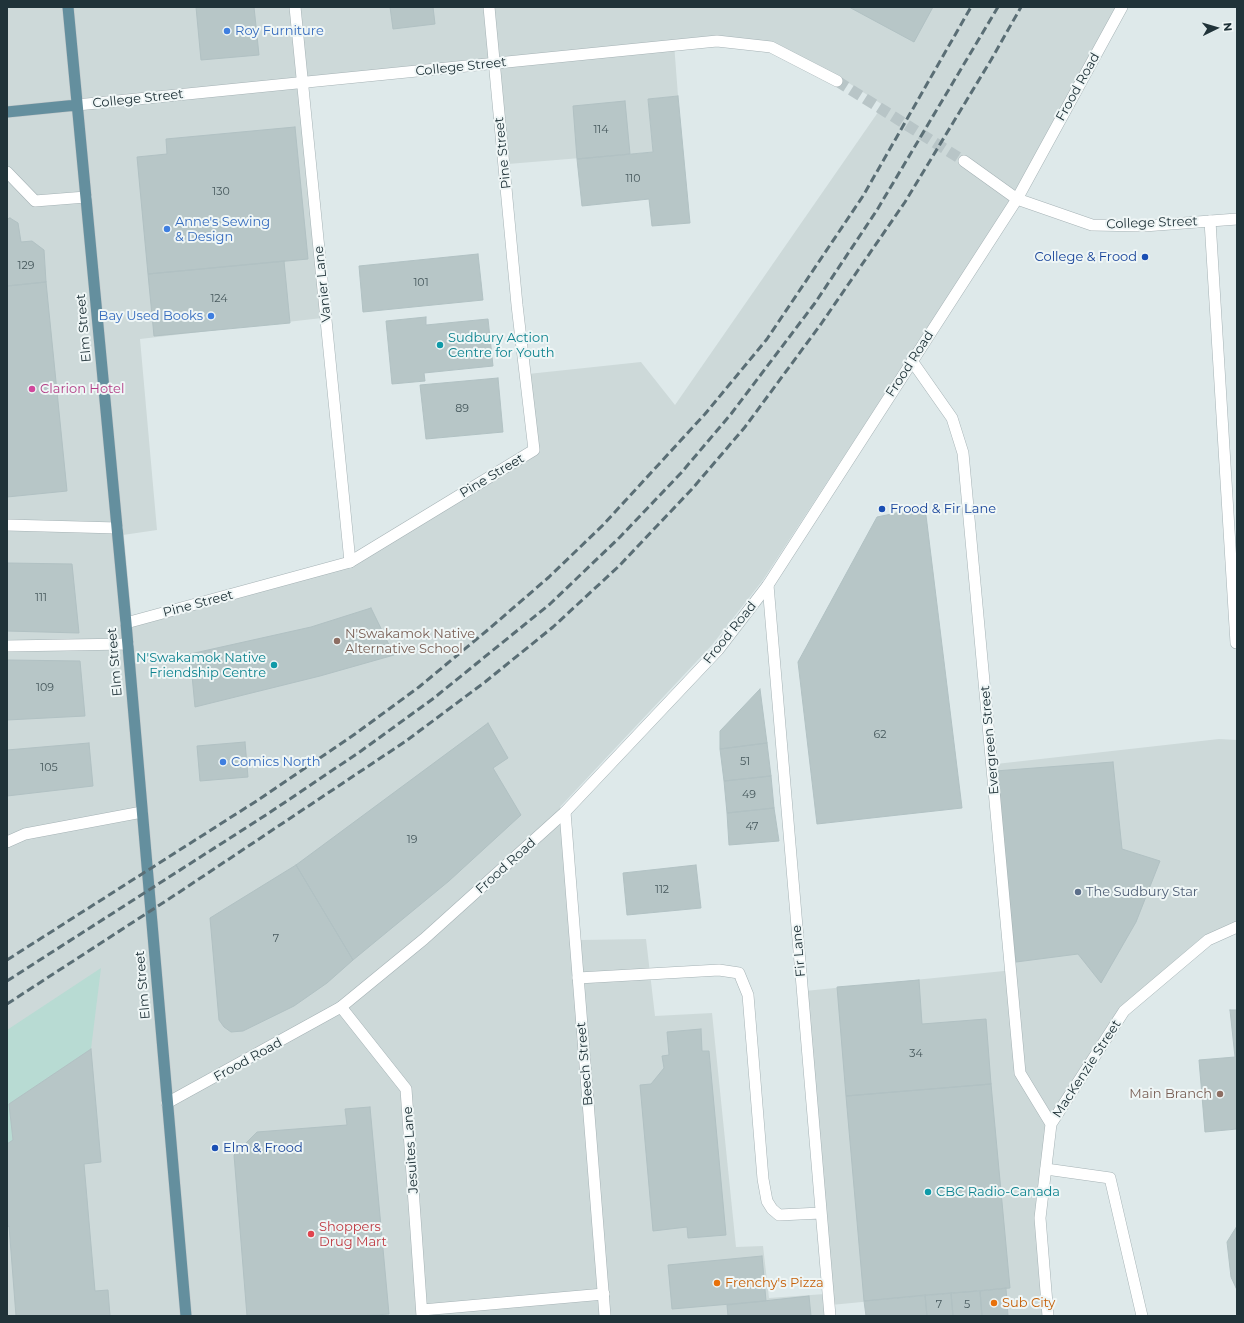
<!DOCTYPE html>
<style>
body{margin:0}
#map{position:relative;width:1244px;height:1323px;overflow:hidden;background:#dee9ea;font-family:Montserrat,sans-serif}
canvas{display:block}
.frame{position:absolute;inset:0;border:8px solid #203339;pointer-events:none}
.north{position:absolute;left:1196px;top:8px;width:40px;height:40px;-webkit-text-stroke:3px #eff6f6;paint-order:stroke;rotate:85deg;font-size:11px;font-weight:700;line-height:16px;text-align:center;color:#203339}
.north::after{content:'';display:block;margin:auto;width:14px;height:18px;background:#203339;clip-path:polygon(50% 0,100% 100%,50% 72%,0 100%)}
</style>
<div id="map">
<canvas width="1244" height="1323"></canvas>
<div class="frame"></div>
<div class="north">N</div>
</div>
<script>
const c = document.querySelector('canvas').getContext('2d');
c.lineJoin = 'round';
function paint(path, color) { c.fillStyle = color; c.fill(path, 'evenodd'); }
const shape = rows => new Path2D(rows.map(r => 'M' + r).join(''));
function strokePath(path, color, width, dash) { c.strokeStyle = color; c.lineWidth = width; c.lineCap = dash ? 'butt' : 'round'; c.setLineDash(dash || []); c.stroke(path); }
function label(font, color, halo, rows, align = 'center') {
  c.font = font + ' Montserrat,sans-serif'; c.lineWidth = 4; c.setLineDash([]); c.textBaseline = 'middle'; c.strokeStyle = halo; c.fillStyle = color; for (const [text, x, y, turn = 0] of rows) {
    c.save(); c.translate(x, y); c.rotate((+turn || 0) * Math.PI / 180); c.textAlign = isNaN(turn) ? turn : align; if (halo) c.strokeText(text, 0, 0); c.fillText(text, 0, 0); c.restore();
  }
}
paint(shape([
 [7,7,64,7,73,100,7,108],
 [71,7,1117,7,1016,193,763,580,712,645,560,807,582,1051,603,1316,7,1316,7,116,81,108],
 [674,43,773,44,841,78,883,105,675,405,641,362,528,374,537,451,355,564,130,627,116,536,157,530,140,339,322,318,300,79,497,58,508,164,653,152,648,99,678,96],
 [1219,739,1237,740,1237,923,1200,939,1122,1007,1052,1116,1036,1217,1047,1316,1008,1316,1006,1288,831,1305,805,991,1014,970,996,764],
 [646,939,655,1016,712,1013,736,1247,763,1246,769,1298,825,1294,827,1316,608,1316,580,940]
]), '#cdd9d9');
paint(shape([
 [101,968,91,1049,9,1104,13,1140,7,1144,7,1030]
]), '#b8dbd3');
const building = shape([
 [196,7,254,7,259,55,201,60,196,7],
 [390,7,433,7,435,24,393,29,390,7],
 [849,7,933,7,914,42,849,7],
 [678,96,690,223,652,226,649,199,582,206,577,159,653,152,648,99,678,96],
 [625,101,630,154,577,159,573,106,625,101],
 [295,127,308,259,148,274,137,157,167,154,166,139,295,127],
 [10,218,18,223,21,242,32,241,44,250,46,282,7,286,7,219,10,218],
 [478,254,483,300,363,312,359,266,478,254],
 [284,261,290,323,154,336,148,274,284,261],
 [46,282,67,491,7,497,7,286,46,282],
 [426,317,426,325,488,319,493,366,424,373,425,381,392,384,386,321,426,317],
 [498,378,503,432,426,439,420,385,498,378],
 [925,507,962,808,817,824,798,662,877,517,925,507],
 [7,563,72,564,79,633,7,631,7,563],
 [371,608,394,655,320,676,195,707,190,654,311,627,371,608],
 [7,660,80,661,85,716,7,720,7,660],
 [760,689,767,743,720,749,720,731,760,689],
 [488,723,508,758,493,768,521,815,449,881,353,960,296,865,488,723],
 [245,742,248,777,200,781,197,746,245,742],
 [89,743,93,786,7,796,7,750,89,743],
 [767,743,771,776,724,781,720,749,767,743],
 [1113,762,1122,849,1160,861,1136,922,1101,983,1078,954,1016,962,995,771,1113,762],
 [771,776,774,808,727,813,724,781,771,776],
 [774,808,779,841,729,845,727,813,774,808],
 [296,865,353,960,327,983,294,1006,243,1031,231,1032,224,1027,219,1020,210,918,296,865],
 [696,865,701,908,627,915,623,873,696,865],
 [919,980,922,1024,986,1019,991,1084,846,1096,837,987,919,980],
 [1230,1010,1237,1010,1237,1129,1205,1132,1199,1060,1235,1057,1230,1010],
 [701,1029,702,1051,709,1051,726,1235,688,1238,687,1227,653,1231,640,1085,651,1084,664,1068,662,1056,669,1055,667,1032,701,1029],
 [91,1049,101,1162,84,1164,95,1291,108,1290,110,1316,16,1316,9,1226,7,1227,7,1144,13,1140,9,1104,91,1049],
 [991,1084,1010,1288,864,1301,846,1096,991,1084],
 [370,1107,389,1314,360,1316,247,1316,234,1155,257,1132,347,1125,345,1109,370,1107],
 [1237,1226,1237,1290,1231,1277,1227,1242,1237,1226],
 [762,1256,766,1301,672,1309,668,1265,762,1256],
 [1006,1288,1008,1316,982,1316,980,1291,1006,1288],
 [980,1291,982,1316,953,1316,951,1293,980,1291],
 [951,1293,953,1316,927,1316,925,1295,951,1293],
 [925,1295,927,1316,866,1316,864,1301,925,1295],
 [809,1296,811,1316,728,1316,727,1305,809,1296]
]);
paint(building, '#b7c6c7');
strokePath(building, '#b1c1c3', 1);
strokePath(shape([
 [837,81,964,161]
]), '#b8c5c7', 11, [11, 5.5]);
const service = shape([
 [295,7,350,562],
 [7,172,35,201,86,197],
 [1210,221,1236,643],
 [7,525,117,528],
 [768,585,830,1316],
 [7,646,128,644],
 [7,842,25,834,142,812],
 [578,978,719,970,739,973,748,995,763,1179,767,1201,772,1209,779,1215,821,1213],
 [341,1007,406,1089,422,1316],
 [1046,1169,1110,1178,1142,1316],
 [422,1310,604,1294]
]);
const minor = shape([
 [126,623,350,562,534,450,517,305,489,7],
 [565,812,605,1316]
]);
const tertiary = shape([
 [77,105,717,41,771,47,837,81],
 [964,161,1017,199,1092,225,1144,226,1237,219],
 [912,361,952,418,963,453,1020,1073,1051,1124],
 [167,1103,341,1007,424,939,565,812,718,650,768,585,1017,199,1122,7],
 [1048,1316,1040,1218,1051,1124,1124,1011,1208,940,1237,927]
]);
const primary = shape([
 [68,7,126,623,186,1316],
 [7,112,77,105]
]);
strokePath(service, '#a5b2b5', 12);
strokePath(minor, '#a5b2b5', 12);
strokePath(tertiary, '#a5b2b5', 12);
strokePath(primary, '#c1c6c8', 12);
strokePath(service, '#fff', 11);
strokePath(minor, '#fff', 11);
strokePath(tertiary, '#fff', 11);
strokePath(primary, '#648f9e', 11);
strokePath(shape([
 [7,960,258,800,355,734,419,687,490,628,549,577,603,525,705,414,767,339,863,196,971,7],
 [7,981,269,813,361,751,434,698,550,604,620,537,681,473,731,414,815,303,877,210,998,7],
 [7,1004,178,893,406,741,485,682,553,627,619,566,692,489,745,427,821,324,905,202,991,60,1021,7]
]), '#5a6e75', 3, [8, 4]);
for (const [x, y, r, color] of [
 [227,31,4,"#3f7fe0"],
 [167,229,4,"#3f7fe0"],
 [1145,257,4,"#1a4fb4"],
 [211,316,4,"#3f7fe0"],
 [440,345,4,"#0f9aa8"],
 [32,389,4,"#d1479c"],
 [882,509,4,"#1a4fb4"],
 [337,641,4,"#8d6e63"],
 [274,665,4,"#0f9aa8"],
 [223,762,4,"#3f7fe0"],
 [1078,892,4,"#5c6f8a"],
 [1220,1094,4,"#8d6e63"],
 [215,1148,4,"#1a4fb4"],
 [928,1192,4,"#0f9aa8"],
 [311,1234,4,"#e0444e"],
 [717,1283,4,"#e8710a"],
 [994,1303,4,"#e8710a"]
]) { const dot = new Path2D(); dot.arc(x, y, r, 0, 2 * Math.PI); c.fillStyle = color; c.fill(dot); strokePath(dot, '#eff6f6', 1.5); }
label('11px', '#46585c', null, [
 ["114",601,130],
 ["110",633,179],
 ["130",221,192],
 ["129",26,266],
 ["101",421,283],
 ["124",219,299],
 ["89",462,409],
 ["111",41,598],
 ["109",45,688],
 ["62",880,735],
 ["51",745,762],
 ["105",49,768],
 ["49",749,795],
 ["47",752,827],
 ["19",412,840],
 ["112",662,890],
 ["7",276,939],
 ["34",916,1054],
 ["7",939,1305],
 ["5",967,1305]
]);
label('13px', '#366cbe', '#eff6f6', [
 ["Roy Furniture",235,31],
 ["Anne's Sewing",175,222],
 ["& Design",175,237],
 ["Bay Used Books",203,316,"right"],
 ["Comics North",231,762]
], 'left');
label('13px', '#203339', '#eff6f6', [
 ["College Street",461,67,-6],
 ["Frood Road",1078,87,-61],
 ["College Street",138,99,-6],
 ["Pine Street",503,153,-96],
 ["College Street",1152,223,-2],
 ["Vanier Lane",323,284,-96],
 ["Elm Street",84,328,-95],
 ["Frood Road",910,364,-57],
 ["Pine Street",492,476,-31],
 ["Pine Street",198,604,-15],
 ["Frood Road",730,633,-51],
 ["Elm Street",115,662,-95],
 ["Evergreen Street",990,740,-95],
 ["Frood Road",506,866,-42],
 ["Fir Lane",799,951,-95],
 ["Elm Street",143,985,-95],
 ["Frood Road",248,1060,-29],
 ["Beech Street",585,1064,-95],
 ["MacKenzie Street",1087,1069,-57],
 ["Jesuites Lane",411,1150,-94]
]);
label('13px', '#164399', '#eff6f6', [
 ["College & Frood",1137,257,"right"],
 ["Frood & Fir Lane",890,509],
 ["Elm & Frood",223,1148]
], 'left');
label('13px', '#0d838f', '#eff6f6', [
 ["Sudbury Action",448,338],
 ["Centre for Youth",448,353],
 ["N'Swakamok Native",266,658,"right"],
 ["Friendship Centre",266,673,"right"],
 ["CBC Radio-Canada",936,1192]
], 'left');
label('13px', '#b23c85', '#eff6f6', [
 ["Clarion Hotel",40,389]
], 'left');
label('13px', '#785e54', '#eff6f6', [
 ["N'Swakamok Native",345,634],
 ["Alternative School",345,649],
 ["Main Branch",1212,1094,"right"]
], 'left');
label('13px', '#4e5e75', '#eff6f6', [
 ["The Sudbury Star",1086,892]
], 'left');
label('13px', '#be3a42', '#eff6f6', [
 ["Shoppers",319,1227],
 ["Drug Mart",319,1242]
], 'left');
label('13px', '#c56008', '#eff6f6', [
 ["Frenchy's Pizza",725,1283],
 ["Sub City",1002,1303]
], 'left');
</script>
